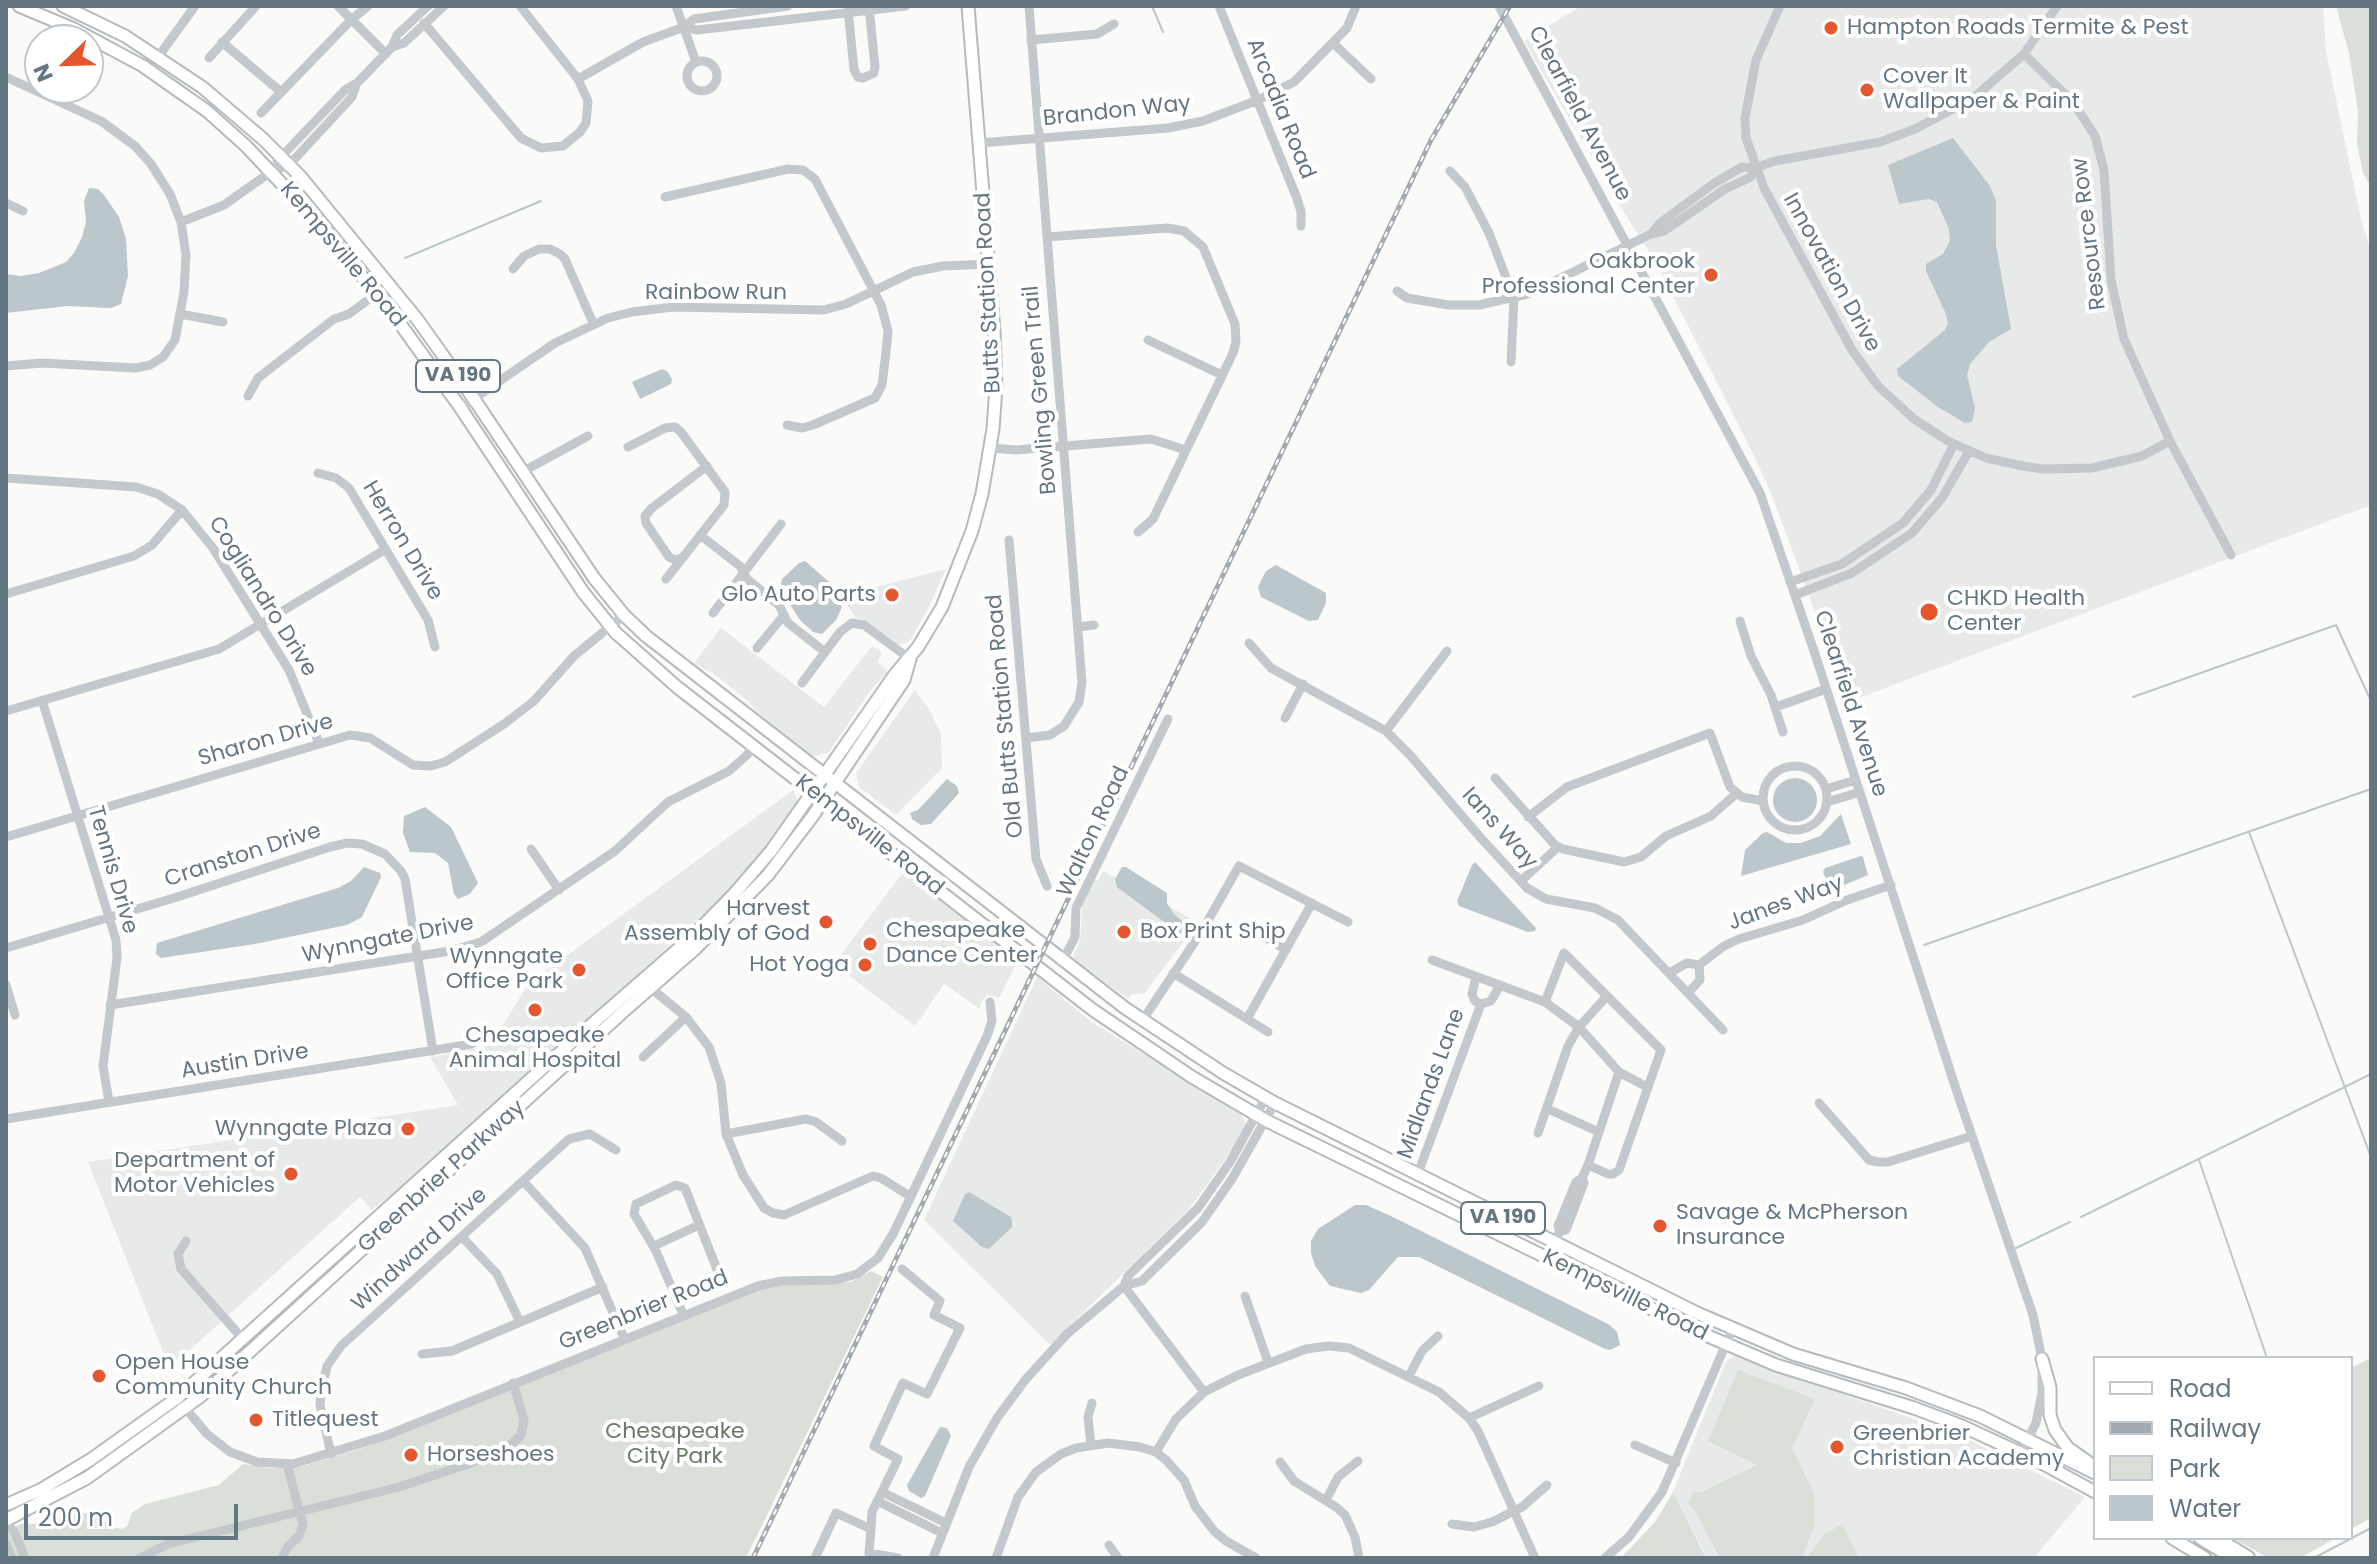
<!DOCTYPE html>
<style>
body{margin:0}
#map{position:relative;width:2377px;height:1564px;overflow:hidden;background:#fafaf8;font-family:Poppins,sans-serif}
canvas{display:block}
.frame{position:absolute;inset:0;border:8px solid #657683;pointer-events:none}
.legend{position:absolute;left:2093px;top:1356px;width:260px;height:184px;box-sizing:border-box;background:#fff;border:2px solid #c1c8cd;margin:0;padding:10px 14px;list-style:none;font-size:24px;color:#657683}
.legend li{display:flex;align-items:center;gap:16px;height:40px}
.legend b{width:40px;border:2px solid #c1c8cd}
.north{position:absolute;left:24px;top:24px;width:80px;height:80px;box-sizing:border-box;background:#fff;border:2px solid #c1c8cd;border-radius:50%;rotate:247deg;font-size:22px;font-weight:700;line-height:32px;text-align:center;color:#657683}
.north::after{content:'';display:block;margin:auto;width:28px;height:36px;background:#e4572e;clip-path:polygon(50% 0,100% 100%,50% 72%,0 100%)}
.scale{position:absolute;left:24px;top:1504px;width:214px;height:36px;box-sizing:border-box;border:4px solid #657683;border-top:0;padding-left:10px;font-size:24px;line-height:28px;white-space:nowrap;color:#657683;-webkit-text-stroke:6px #fff;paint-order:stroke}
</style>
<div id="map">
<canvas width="2377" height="1564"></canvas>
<div class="frame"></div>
<ul class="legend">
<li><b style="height:10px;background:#fff"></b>Road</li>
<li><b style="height:10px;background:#a2aab0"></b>Railway</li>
<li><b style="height:22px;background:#dadfd7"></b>Park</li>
<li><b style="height:22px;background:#bbc7cb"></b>Water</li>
</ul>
<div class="north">N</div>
<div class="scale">200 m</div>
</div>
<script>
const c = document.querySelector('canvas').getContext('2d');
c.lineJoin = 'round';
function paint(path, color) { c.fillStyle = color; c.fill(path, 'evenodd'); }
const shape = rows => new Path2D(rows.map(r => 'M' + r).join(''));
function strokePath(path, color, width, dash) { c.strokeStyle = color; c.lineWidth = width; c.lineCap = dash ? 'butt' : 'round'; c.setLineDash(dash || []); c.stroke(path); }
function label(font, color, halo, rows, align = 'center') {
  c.font = font + ' Poppins,sans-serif'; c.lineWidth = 8; c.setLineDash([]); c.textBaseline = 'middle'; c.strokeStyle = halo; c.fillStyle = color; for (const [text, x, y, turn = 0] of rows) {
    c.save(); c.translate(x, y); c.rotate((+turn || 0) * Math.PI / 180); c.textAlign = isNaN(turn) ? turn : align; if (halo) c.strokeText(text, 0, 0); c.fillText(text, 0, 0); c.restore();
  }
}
paint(shape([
 [1581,6,2323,6,2326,51,2362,224,2371,251,2371,505,1848,702,1771,493,1756,460,1656,262,1625,214,1524,41],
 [946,569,930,605,910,641,899,645,862,619,856,618,841,596],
 [721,628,824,707,872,646,882,652,878,662,888,672,870,691,829,752,816,756,811,755,760,715,749,702,717,676,694,663],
 [915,690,929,709,941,734,942,768,896,815,860,788,856,773],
 [793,790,798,801,795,807,745,874,727,893,430,1164,372,1210,360,1197,173,1365,167,1362,88,1162,458,1105,430,1057,485,1047,493,1042,528,984],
 [904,871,1018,960,999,998,987,995,981,1002,980,1009,944,984,915,1026,834,964],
 [1103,871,1198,922,1145,993,1131,995,1128,999,1076,961,1073,956,1080,941,1083,896,1092,878,1098,881],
 [1037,977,1093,1023,1241,1113,1246,1124,1236,1144,1190,1208,1050,1345,924,1220],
 [1734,1356,1957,1434,2085,1497,2034,1558,1707,1558,1673,1492,1726,1361]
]), '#e8e9e9');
paint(shape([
 [2336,6,2371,6,2371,187,2363,173,2357,144,2358,112,2349,53],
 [871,1271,883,1277,746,1558,6,1558,6,1531,21,1524,35,1524,104,1509,104,1519,108,1526,122,1529,127,1526,132,1513,145,1504,219,1485,243,1464,270,1468,300,1467,363,1448,761,1289,791,1284,851,1282],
 [2371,1358,2371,1518,2351,1529,2351,1368],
 [1738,1370,1815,1399,1792,1448,1813,1492,1815,1506,1814,1526,1802,1558,1720,1558,1694,1509,1688,1504,1693,1492,1702,1492,1757,1465,1708,1441],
 [1673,1492,1706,1558,1621,1558,1655,1522],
 [1842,1524,1859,1558,1807,1558,1824,1535],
 [2232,1538,2336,1538,2300,1558,2269,1558]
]), '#dadfd7');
paint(shape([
 [1953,138,1990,186,1996,201,1996,245,2011,329,1989,342,1970,364,1967,375,1975,408,1972,422,1965,423,1938,407,1898,376,1897,369,1945,330,1948,323,1945,312,1926,271,1926,264,1943,254,1950,241,1949,229,1937,202,1929,199,1899,204,1888,165],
 [89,188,98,189,104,195,119,217,126,239,128,276,121,304,111,308,68,306,6,313,6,274,21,276,39,273,66,262,74,253,82,237,86,222,84,201],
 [662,369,667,371,672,379,671,384,640,399,632,382],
 [805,561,828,581,842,607,836,620,822,634,813,632,800,620,780,589,782,579,799,563],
 [1276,565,1326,593,1326,603,1318,620,1309,621,1261,597,1258,587,1266,571],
 '1773 800a22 22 0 1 1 44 0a22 22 0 1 1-44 0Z',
 [947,779,957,786,959,793,931,824,921,825,912,819,910,813,918,810],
 [425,807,451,827,478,883,470,894,458,899,454,894,448,863,435,853,410,852,403,833,404,816],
 [1841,814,1851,844,1741,876,1745,850,1763,833,1767,832,1786,843,1801,843,1820,836],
 [1861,856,1863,857,1868,875,1837,888,1828,884,1823,872,1825,868],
 [1475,862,1536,928,1535,931,1528,932,1459,906,1457,901,1472,865],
 [364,867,380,873,381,877,362,917,347,925,255,944,161,958,156,954,157,943,338,888,351,881],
 [1122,867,1126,867,1167,893,1167,903,1174,914,1186,924,1186,932,1179,933,1117,887,1115,879],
 [969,1192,1011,1217,1012,1221,1012,1227,989,1249,982,1247,953,1221,965,1194],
 [1355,1205,1366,1205,1393,1217,1610,1325,1617,1332,1620,1345,1610,1350,1605,1349,1419,1257,1398,1257,1369,1290,1361,1293,1330,1286,1315,1266,1311,1253,1311,1241,1318,1229],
 [940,1427,947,1428,951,1436,925,1496,921,1498,909,1491,907,1485]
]), '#bbc7cb');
strokePath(shape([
 [1152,6,1163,32],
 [405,258,541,201],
 [2133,697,2336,625,2371,701],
 [2249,832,2371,1157],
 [1924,945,2371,789],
 [2199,1160,2267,1358],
 [2081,1217,2371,1074],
 [2016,1248,2070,1222],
 [2314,1558,2371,1528]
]), '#bbc7cb', 2);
const major = shape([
 [19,6,74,29,143,66,207,111,246,146,318,222,401,325,460,407,583,592,616,633,677,687,1093,1010,1192,1077,1267,1121,1703,1334,1776,1365,1914,1408,1962,1426,2040,1462,2095,1492],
 [63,6,125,36,202,87,263,139,300,176,417,319,474,399,594,578,624,615,646,636,1125,1008,1223,1073,1275,1103,1697,1313,1793,1354,1906,1388,1980,1416,2095,1473],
 [2042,1359,2050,1387,2050,1415,2055,1430,2068,1448,2088,1462],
 [6,1505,42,1489,90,1460,177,1398,584,1031,691,938,734,894,771,851,896,673,918,647,942,607,972,531,982,494,993,429,996,387,994,331,968,6],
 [6,1520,87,1478,201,1396,624,1011,696,948,768,875,812,817,904,680,910,659],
 [2172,1538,2205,1558],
 [2200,1538,2233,1558]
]);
const highway = shape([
 [2214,1538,2247,1558]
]);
strokePath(major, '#b5babe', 15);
strokePath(highway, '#b4b9bd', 18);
strokePath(shape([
 [338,6,386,54],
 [676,6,696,62],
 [1219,6,1296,196,1301,211,1301,226],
 [1499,6,1760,493,1816,657,1957,1092,2033,1315,2042,1359,2042,1393,2036,1423,2021,1453],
 [1780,6,1756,60,1745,118,1746,138,1764,188,1852,350,1878,386,1914,419,1948,441,1986,458,2023,466,2043,469,2092,468,2142,456,2170,441],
 [848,9,854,70,858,77,863,78,874,73,875,67,869,7],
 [424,23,521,138,541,148,563,146,580,132,586,123,588,101,578,79,520,6],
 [684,27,697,30,906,6],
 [1031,40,1097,34,1114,24],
 [222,42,281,92],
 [1333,43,1371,79],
 [392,47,404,43,444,6],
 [2024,54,2073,102,2095,136,2104,170,2111,280,2124,339,2170,441,2231,555],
 [158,57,195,6],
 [209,58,256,6],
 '687 76a15 15 0 1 1 30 0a15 15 0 1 1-30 0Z',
 [6,77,101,121,135,146,151,164,170,194,181,222,186,255,184,292,175,340,163,357,150,365,135,368,42,363,6,366],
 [578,79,643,42,684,27,694,19,788,6],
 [261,113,351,20,368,6],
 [979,143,1168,128,1203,121,1258,100,1294,82,1347,28,1356,6],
 [277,161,345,90,357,83,392,47,397,35,428,6],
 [1755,168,1775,161,1880,142,1915,129,1955,108,1978,94,2024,54,2057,6],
 [1450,171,1465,187,1489,233,1514,298,1511,362],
 [665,197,788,169,803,170,815,179,881,305,888,331,886,352,882,385,875,398,813,425,802,428,787,425],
 [6,203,23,211],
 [181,222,224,205,272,171,289,165,352,97,357,83],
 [1047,237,1167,228,1184,231,1203,247,1235,324,1236,342,1233,353,1153,519,1138,532],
 [513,269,524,256,539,249,550,249,560,254,565,259,593,323],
 [1397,291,1407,298,1449,305,1479,305,1528,294,1651,234,1664,231,1725,189,1751,177,1755,168,1742,167,1713,184,1660,223,1651,234],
 [180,314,223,322],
 [1148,340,1222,375],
 [248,396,258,378,334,319,349,314,376,294],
 [460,408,555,343,608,318,632,312,673,307,824,310,846,304,913,272,943,266,989,264],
 [628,447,665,428,675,427,681,432,725,492,724,505,666,579],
 [990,448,1016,450,1151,439,1186,450],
 [522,472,588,436],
 [318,473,336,478,349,488,428,620,435,647],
 [6,478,136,487,158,494,182,510,213,548,289,670,319,743],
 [700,535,740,566,747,579,779,605,788,623,825,652],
 [1009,540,1036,859,1047,886],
 [682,558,675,560,669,557,646,523,645,516,652,508,707,466],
 [1790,582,1842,564,1903,523,1931,490,1954,444],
 [6,594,134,556,152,545,182,510],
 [1795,595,1852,573,1912,533,1942,498,1969,451],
 [713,613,781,524],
 [1740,621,1751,656,1771,695,1783,732],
 [1078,627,1094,625],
 [1249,643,1271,668,1386,731,1410,755,1479,836,1527,888,1546,899,1595,908,1618,920,1723,1030],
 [757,648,784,615],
 [802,683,840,632,852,623,864,625,910,659],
 [42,700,116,940,117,958,103,1066,109,1102],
 [1776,707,1826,689],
 [6,711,219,649,386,549],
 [1285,718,1303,684],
 [1386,731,1447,651],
 [1027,738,1050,735,1064,726,1079,702,1082,683,1029,6],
 '1763 798a32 32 0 1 1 64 0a32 32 0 1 1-64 0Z',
 [1495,778,1555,845,1563,849,1624,862,1641,857,1666,836,1711,816,1737,793],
 [1826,789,1856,780],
 [1827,802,1860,792],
 [1528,817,1567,787,1710,733,1730,787,1742,797,1763,801],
 [6,837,350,735,370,738,413,765,431,766,445,762,504,724,534,701,574,656,624,615],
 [531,849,559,890],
 [1521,881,1558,847],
 [1256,932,1286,950],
 [6,948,174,898,330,847,347,843,362,844,385,854,401,871,405,879,433,1051],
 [1432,960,1545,1002,1579,1027,1619,1072,1647,1087],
 [1062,962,1075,937,1076,908,1168,719],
 [1699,965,1724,946,1739,939,1803,920,1847,900,1891,885],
 [1173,973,1268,1032],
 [1669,973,1687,963,1699,965,1700,980,1688,993],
 [1476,977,1472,994,1475,1001,1481,1004,1491,1001,1500,985],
 [6,985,15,1015],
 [647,985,686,1017,709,1047,721,1083,726,1134,743,1175,764,1208,773,1213,784,1215,873,1176,881,1178,911,1197],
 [1545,1002,1564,953,1661,1050,1619,1170,1613,1174,1608,1174,1588,1165],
 [110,1005,450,951,481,942,615,851,668,802,729,771,747,755,753,746],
 [1247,1019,1312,903],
 [1142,1021,1202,931,1239,866,1348,922],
 [643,1057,686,1017],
 [1819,1103,1869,1160,1878,1162,1888,1162,1972,1136],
 [1548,1109,1599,1132],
 [6,1119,472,1044,485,1034],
 [1538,1133,1568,1046,1579,1027,1606,997],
 [726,1134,806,1119,816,1122,842,1141],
 [1417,1176,1481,1004],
 [523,1181,585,1248,624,1338],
 [1560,1231,1558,1226,1576,1182,1582,1178,1588,1165,1619,1072],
 [462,1237,497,1274,520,1322],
 [1557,1237,1560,1231,1566,1230,1584,1183,1582,1178],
 [186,1241,178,1254,181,1269,242,1338],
 [654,1246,699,1225],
 [1124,1286,1142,1281,1202,1222,1232,1179,1275,1103],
 [1124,1286,1204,1392],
 [1245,1296,1268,1362],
 [683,1314,656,1251,634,1214,636,1204,676,1185,685,1188,720,1277],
 [422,1354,452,1351,603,1287],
 [1409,1376,1422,1351,1438,1336],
 [182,1404,207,1434,230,1452,257,1462,293,1464,385,1436,758,1286,782,1281,835,1280,857,1274,878,1258,893,1234,987,1036,992,1021,990,1002],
 [1469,1418,1539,1386],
 [1091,1445,1088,1417,1092,1403],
 [1635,1445,1676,1463],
 [1156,1452,1176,1419,1204,1392,1238,1375,1306,1349,1329,1346,1349,1348,1439,1392,1469,1418,1478,1431,1535,1558],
 [331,1454,320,1405,321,1394,327,1366,341,1346,569,1139,590,1134,616,1150],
 [1280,1462,1294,1481,1336,1507,1345,1515,1355,1537,1359,1558],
 [882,1492,946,1523],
 [1326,1500,1338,1477,1358,1461],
 [877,1501,942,1533],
 [6,1523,14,1531,25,1558],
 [1452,1524,1474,1527,1492,1522,1522,1507,1547,1485],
 [871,1529,869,1553,898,1558],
 [6,1544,12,1558],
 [1109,1545,1118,1558],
 [140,1558,168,1544,399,1487,471,1463,512,1444,521,1435,524,1420,513,1383],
 [282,1558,287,1548,299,1536,303,1525,287,1464],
 [815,1558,836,1513,871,1529,872,1512,898,1459,874,1446,903,1383,927,1394,960,1328,934,1315,940,1301,902,1269],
 [933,1558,969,1467,997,1418,1026,1379,1067,1334,1124,1286,1128,1276,1136,1268,1198,1208,1230,1162,1266,1097],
 [996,1558,1018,1497,1036,1472,1061,1454,1076,1448,1108,1443,1140,1447,1156,1452,1166,1460,1184,1480,1195,1506,1214,1531,1226,1541,1256,1558],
 [1605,1558,1629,1537,1662,1492,1732,1330]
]), '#c3c8cc', 9);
strokePath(major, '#fff', 11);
strokePath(highway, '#fff', 14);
const rail = shape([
 [753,1558,1431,140,1510,6]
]);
strokePath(rail, '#a2aab0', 5);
strokePath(rail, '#fff', 2, [6]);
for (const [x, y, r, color] of [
 [1831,28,8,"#e4572e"],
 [1867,90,8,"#e4572e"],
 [1711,275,8,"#e4572e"],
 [892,595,8,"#e4572e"],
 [1929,612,10,"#e4572e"],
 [826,922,8,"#e4572e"],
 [1124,932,8,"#e4572e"],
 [870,944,8,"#e4572e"],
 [865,965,8,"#e4572e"],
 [579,970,8,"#e4572e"],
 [535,1010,8,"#e4572e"],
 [408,1129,8,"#e4572e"],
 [291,1174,8,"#e4572e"],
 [1660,1226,8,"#e4572e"],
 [99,1376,8,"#e4572e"],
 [256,1420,8,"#e4572e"],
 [1837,1447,8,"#e4572e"],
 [411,1455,8,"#e4572e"]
]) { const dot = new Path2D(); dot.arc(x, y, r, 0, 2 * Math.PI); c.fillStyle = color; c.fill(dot); strokePath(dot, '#fff', 3); }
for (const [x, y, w] of [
 [458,376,84],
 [1503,1218,84]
]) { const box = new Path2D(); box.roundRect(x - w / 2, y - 16, w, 32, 6); c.fillStyle = '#fff'; c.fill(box); strokePath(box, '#657683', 2); }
label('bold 20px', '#657683', null, [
 ["VA 190",458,376],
 ["VA 190",1503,1218]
]);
label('22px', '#657683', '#fff', [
 ["Hampton Roads Termite & Pest",1847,28],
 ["Cover It",1883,77],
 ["Wallpaper & Paint",1883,102],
 ["Oakbrook",1695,262,"right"],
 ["Professional Center",1695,287,"right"],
 ["Glo Auto Parts",876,595,"right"],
 ["CHKD Health",1947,599],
 ["Center",1947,624],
 ["Harvest",810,909,"right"],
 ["Assembly of God",810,934,"right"],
 ["Chesapeake",886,931],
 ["Dance Center",886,956],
 ["Box Print Ship",1140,932],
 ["Wynngate",563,957,"right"],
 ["Office Park",563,982,"right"],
 ["Hot Yoga",849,965,"right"],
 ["Chesapeake",535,1036,"center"],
 ["Animal Hospital",535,1061,"center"],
 ["Wynngate Plaza",392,1129,"right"],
 ["Department of",275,1161,"right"],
 ["Motor Vehicles",275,1186,"right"],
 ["Savage & McPherson",1676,1213],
 ["Insurance",1676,1238],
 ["Open House",115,1363],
 ["Community Church",115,1388],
 ["Titlequest",272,1420],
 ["Greenbrier",1853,1434],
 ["Christian Academy",1853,1459],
 ["Horseshoes",427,1455]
], 'left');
label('22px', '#657683', '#fff', [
 ["Arcadia Road",1280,109,68],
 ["Brandon Way",1117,112,-6],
 ["Clearfield Avenue",1579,114,62],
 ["Resource Row",2090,234,-97],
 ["Kempsville Road",342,255,50],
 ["Innovation Drive",1831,273,61],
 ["Rainbow Run",716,293],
 ["Butts Station Road",989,293,-93],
 ["Bowling Green Trail",1041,390,-95],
 ["Herron Drive",402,541,59],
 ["Cogliandro Drive",262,597,58],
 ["Clearfield Avenue",1850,704,72],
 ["Old Butts Station Road",1006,716,-95],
 ["Sharon Drive",266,741,-16],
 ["Ians Way",1499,829,48],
 ["Walton Road",1094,832,-65],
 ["Kempsville Road",869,836,38],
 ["Cranston Drive",243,856,-18],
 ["Tennis Drive",112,870,74],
 ["Janes Way",1786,904,-20],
 ["Wynngate Drive",388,940,-11],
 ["Austin Drive",245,1062,-9],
 ["Midlands Lane",1432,1084,-70],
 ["Greenbrier Parkway",442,1177,-42],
 ["Windward Drive",420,1250,-42],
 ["Kempsville Road",1625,1296,26],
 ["Greenbrier Road",644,1311,-22]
]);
label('22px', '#687a64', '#fff', [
 ["Chesapeake",675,1432],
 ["City Park",675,1457]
]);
</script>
